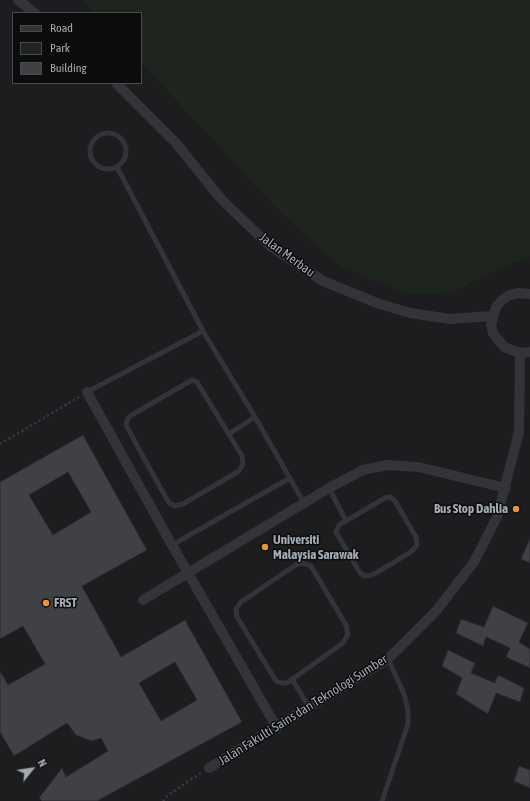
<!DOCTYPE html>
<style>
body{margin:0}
#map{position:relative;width:530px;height:801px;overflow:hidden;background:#111112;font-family:"Asap Condensed",sans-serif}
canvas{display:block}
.legend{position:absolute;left:12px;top:12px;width:130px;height:72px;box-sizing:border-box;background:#0c0c0d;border:1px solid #484b4f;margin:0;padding:5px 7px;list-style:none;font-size:12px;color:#a3aab2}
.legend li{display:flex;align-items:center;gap:8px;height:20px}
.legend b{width:20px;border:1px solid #484b4f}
.north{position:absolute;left:12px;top:749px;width:40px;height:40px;-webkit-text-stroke:3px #0c0c0d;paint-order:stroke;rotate:60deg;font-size:11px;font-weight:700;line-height:16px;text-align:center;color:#a3aab2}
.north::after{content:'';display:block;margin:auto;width:14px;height:18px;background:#a3aab2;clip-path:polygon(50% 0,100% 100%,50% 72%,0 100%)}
</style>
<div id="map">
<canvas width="530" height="801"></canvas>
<ul class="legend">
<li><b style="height:5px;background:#323437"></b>Road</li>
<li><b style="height:11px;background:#1e251e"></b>Park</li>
<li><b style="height:11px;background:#404145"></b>Building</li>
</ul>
<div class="north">N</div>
</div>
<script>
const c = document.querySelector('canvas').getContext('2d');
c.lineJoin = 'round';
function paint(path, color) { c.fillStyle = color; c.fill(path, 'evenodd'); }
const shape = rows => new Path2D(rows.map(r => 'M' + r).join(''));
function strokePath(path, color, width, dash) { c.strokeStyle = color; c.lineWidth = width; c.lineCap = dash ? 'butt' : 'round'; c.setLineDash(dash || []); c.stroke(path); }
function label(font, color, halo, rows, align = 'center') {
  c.font = font + ' "Asap Condensed",sans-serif'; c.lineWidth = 3; c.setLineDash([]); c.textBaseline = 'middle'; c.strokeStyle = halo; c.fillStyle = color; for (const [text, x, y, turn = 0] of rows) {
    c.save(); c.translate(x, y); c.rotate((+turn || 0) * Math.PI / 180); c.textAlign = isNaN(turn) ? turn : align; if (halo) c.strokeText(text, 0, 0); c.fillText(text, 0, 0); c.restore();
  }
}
paint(shape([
 [0,0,82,0,94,13,13,13,13,83,141,83,141,63,275,207,452,293,484,276,530,257,530,801,0,801]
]), '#1d1d1f');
paint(shape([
 [82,0,530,0,530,257,484,276,452,293,406,294,340,266,275,207,141,63,141,13,94,13]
]), '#1e251e');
const building = shape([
 [83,435,147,550,82,586,121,657,185,620,242,722,97,801,42,801,39,798,62,768,66,777,108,751,101,738,92,741,76,735,67,723,14,756,0,732,0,671,8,685,45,664,23,626,0,639,0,482,83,435],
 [68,472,91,512,53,535,29,495,68,472],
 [175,662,197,700,161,721,139,683,175,662],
 [530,538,530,563,521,559,530,538],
 [493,606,528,623,519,642,530,649,530,668,506,657,510,648,486,637,483,646,456,633,461,619,484,627,493,606],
 [448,650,475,663,471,673,495,683,498,675,524,688,520,702,496,693,488,714,456,694,462,678,442,666,448,650],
 [519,766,530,770,530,788,514,781,519,766]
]);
paint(building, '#404145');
strokePath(building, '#2b2b2e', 1);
strokePath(shape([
 [0,444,79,397],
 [163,801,168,795,201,773]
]), '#383b3e', 2.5, [2, 3]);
strokePath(shape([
 '90 151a18 18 0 1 1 36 0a18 18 0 1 1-36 0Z',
 [117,167,203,331],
 [192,380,197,382,242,456,243,464,239,471,183,504,175,506,169,503,141,453,126,425,127,420,130,416,192,380],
 [87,392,203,331,255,417,304,503],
 [229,434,255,417],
 [329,488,346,521],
 [390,497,395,501,416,537,417,545,412,551,393,563,372,575,365,576,360,573,336,532,339,525,385,498,390,497],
 [172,545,290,478],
 [303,563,311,566,346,625,348,634,343,643,287,683,282,683,276,681,237,617,236,609,241,602,297,564,303,563],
 [292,679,309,707],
 [382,801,408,724,408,710,404,694,388,659]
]), '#323437', 5);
strokePath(shape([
 [18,0,35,13],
 [116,83,175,142,222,200,270,246,323,281,377,303,410,313,450,319,492,316],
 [530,294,519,293,510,295,502,300,496,307,491,325,493,333,504,347,520,353,530,352],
 [87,392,172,545,277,728],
 [143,600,329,488,363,470,388,465,418,467,506,488],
 [209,768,388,659,436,611,474,562,497,517,519,432,520,353]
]), '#323437', 10);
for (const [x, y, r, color] of [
 [516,509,4,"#e59436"],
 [265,547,4,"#e59436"],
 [46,603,4,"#e59436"]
]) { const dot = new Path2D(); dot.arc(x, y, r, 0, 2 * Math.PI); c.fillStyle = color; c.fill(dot); strokePath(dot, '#0c0c0d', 1.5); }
label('13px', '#a3aab2', '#0c0c0d', [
 ["Jalan Merbau",287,255,36],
 ["Jalan Fakulti Sains dan Teknologi Sumber",303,710,-32]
]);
label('bold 13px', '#a3aab2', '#0c0c0d', [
 ["Bus Stop Dahlia",508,509,"right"],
 ["Universiti",273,540],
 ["Malaysia Sarawak",273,555],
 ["FRST",54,603]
], 'left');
</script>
